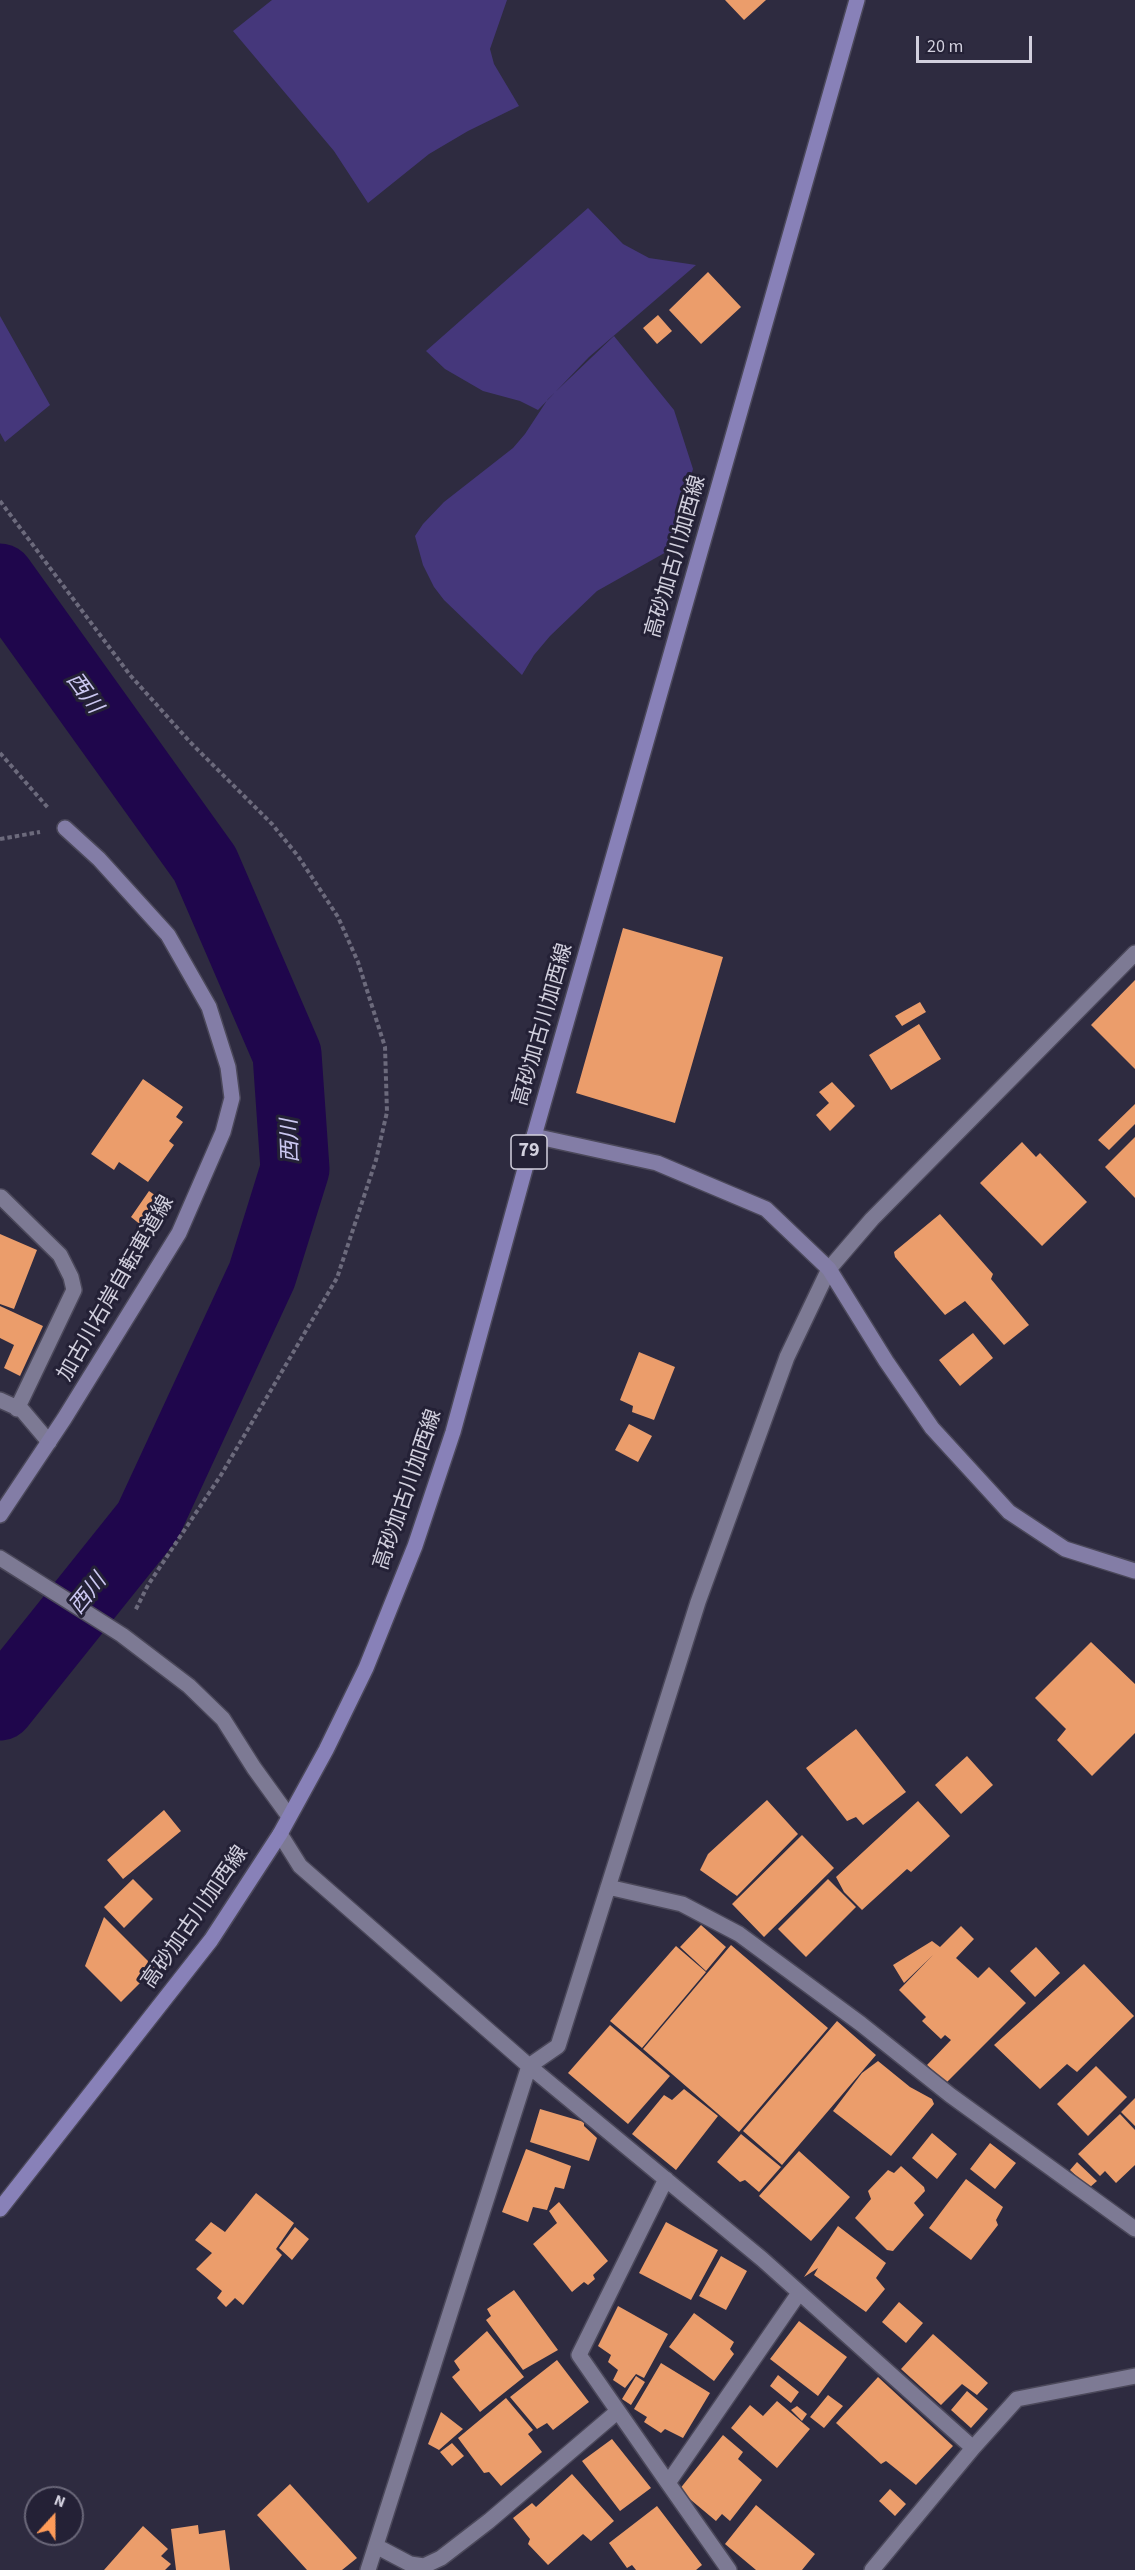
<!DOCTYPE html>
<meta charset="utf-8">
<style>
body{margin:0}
#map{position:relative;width:1135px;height:2570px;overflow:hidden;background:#2e2b40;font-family:"Source Sans 3",sans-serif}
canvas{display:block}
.north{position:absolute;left:24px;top:2486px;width:60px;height:60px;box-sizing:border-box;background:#242136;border:2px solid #6a6779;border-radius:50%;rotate:21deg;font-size:16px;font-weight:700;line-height:24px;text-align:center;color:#d2d0de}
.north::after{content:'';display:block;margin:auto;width:21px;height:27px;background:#fe9b59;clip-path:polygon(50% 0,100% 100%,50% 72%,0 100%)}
.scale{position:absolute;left:916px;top:36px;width:116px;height:27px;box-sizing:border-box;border:3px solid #d2d0de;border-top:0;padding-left:8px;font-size:18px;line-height:21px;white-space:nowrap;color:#d2d0de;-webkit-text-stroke:4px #242136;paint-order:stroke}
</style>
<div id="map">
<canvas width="1135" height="2570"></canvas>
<div class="north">N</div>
<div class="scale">20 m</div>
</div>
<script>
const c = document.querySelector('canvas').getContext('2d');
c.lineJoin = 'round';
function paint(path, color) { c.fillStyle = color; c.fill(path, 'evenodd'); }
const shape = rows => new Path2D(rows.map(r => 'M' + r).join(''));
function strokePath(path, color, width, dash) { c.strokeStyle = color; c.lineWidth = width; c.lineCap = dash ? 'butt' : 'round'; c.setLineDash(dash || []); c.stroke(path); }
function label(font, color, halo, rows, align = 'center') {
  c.font = font + ' "Source Sans 3","Noto Sans JP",sans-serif'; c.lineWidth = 6; c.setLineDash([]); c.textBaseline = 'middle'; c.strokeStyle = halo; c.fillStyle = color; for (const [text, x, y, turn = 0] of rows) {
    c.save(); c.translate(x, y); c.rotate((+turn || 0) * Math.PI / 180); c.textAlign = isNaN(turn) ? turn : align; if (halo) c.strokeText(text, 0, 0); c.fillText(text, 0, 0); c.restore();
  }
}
paint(shape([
 [272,0,507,0,490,49,494,64,519,106,468,131,429,154,368,203,334,151,233,31],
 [588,208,623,244,649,258,696,265,589,357,538,410,520,401,483,391,445,369,426,351],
 [0,316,50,405,5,442,0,433],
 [614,336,674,410,693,469,668,551,597,591,550,636,534,655,522,675,444,600,434,587,423,565,415,536,423,524,444,502,513,448,525,434,548,399]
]), '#45377b');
strokePath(shape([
 [0,578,205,864,287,1054,295,1169,262,1275,148,1521,0,1706]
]), '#1f064c', 69);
paint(shape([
 [725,0,766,0,744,20],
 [708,272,741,307,701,344,669,310],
 [658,315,672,331,657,344,643,328],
 [623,928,723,957,675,1123,576,1093],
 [1135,980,1135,1069,1091,1025],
 [920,1002,926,1012,902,1026,895,1016],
 [919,1024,941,1059,891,1090,869,1055],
 [143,1079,183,1107,176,1117,183,1122,169,1141,174,1145,148,1182,119,1162,114,1170,91,1154],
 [832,1082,855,1106,830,1131,816,1115,829,1103,819,1092],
 [1135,1104,1135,1124,1109,1150,1098,1140],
 [1135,1137,1135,1198,1105,1167],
 [1022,1142,1036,1157,1040,1153,1087,1202,1042,1246,980,1183],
 [149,1191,172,1207,152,1234,131,1217],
 [940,1214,993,1274,991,1279,1029,1325,1004,1345,965,1301,945,1315,895,1257,894,1252],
 [0,1234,37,1250,14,1309,0,1304],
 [0,1306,43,1326,20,1376,4,1368,14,1345,0,1338],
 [973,1333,993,1358,960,1386,939,1360],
 [639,1352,675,1367,654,1420,632,1412,633,1406,620,1400],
 [629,1424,652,1436,638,1462,615,1450],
 [1091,1642,1135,1684,1135,1733,1092,1776,1057,1740,1066,1729,1035,1698],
 [856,1729,906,1792,863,1825,856,1817,847,1821,806,1768],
 [967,1756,993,1785,961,1814,935,1785],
 [767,1800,798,1834,737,1896,700,1870,708,1854],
 [918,1801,950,1836,911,1872,907,1869,862,1910,844,1892,836,1877],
 [164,1810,181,1831,123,1879,107,1860],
 [802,1835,834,1868,764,1937,732,1904],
 [133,1879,153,1899,124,1928,104,1907],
 [828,1879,856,1907,806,1957,778,1929],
 [104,1917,155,1968,121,2002,85,1966],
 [701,1925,726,1947,706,1971,680,1947],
 [961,1926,974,1939,956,1958,978,1978,989,1967,1026,2003,946,2083,927,2065,951,2040,945,2035,941,2039,922,2021,926,2017,899,1990,933,1955,904,1983,893,1965,932,1941,940,1947],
 [731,1945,828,2028,739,2132,643,2049],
 [676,1946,706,1972,642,2048,610,2021],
 [1036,1947,1060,1973,1035,1997,1010,1971],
 [1084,1964,1134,2016,1077,2072,1067,2064,1040,2089,994,2045],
 [837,2021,876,2055,782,2165,743,2131],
 [610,2025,670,2076,628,2124,568,2073],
 [878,2061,910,2087,932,2099,934,2104,891,2156,833,2111,862,2073],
 [1096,2066,1127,2097,1088,2136,1057,2104],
 [684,2089,718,2116,676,2170,632,2134,664,2095,672,2100],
 [1135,2098,1135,2126,1121,2112],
 [540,2109,584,2122,584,2126,597,2138,589,2161,530,2142],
 [1120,2114,1135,2130,1135,2165,1116,2183,1105,2171,1100,2176,1078,2154],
 [932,2133,957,2154,937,2179,912,2158],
 [741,2134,781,2167,759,2192,745,2180,740,2182,717,2162],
 [990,2143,1016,2163,995,2189,970,2169],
 [526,2149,571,2166,564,2189,555,2187,547,2210,533,2207,528,2222,502,2212],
 [799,2151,850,2197,811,2241,759,2196],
 [1077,2162,1097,2181,1089,2188,1070,2170],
 [901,2166,924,2187,925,2191,914,2203,924,2215,893,2251,887,2250,855,2218,871,2199,868,2191,888,2170,894,2173],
 [966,2179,1003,2207,996,2220,998,2225,971,2260,929,2228],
 [256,2193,294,2223,276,2249,282,2255,243,2305,235,2298,226,2307,217,2298,222,2291,196,2269,212,2253,195,2240,211,2222,225,2232],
 [559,2202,608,2261,593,2275,595,2279,588,2285,584,2282,572,2292,533,2244,557,2223,549,2211],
 [666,2222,718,2250,691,2300,639,2273],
 [838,2226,886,2263,876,2278,885,2289,866,2312,814,2275,818,2268,804,2277],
 [295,2227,309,2239,292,2260,279,2248],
 [721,2256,747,2271,726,2310,699,2296],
 [514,2290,558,2350,523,2370,486,2320,491,2316,487,2309],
 [899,2302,923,2323,906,2343,882,2322],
 [618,2306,668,2334,644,2378,636,2374,625,2388,613,2380,618,2370,608,2362,611,2355,598,2346],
 [694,2313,734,2342,730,2349,734,2354,714,2381,669,2347],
 [799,2321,847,2357,818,2396,770,2359],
 [487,2331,524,2377,480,2412,452,2377,460,2370,454,2361],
 [933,2334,988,2383,977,2395,962,2384,941,2405,901,2369],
 [557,2360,589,2402,553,2430,547,2423,537,2429,510,2397],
 [661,2363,710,2393,683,2438,665,2429,661,2433,644,2422,647,2417,634,2409],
 [778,2375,799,2392,791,2403,770,2386],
 [636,2376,645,2382,631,2405,622,2399],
 [878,2377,953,2446,916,2485,886,2461,881,2464,836,2423],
 [967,2391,988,2409,971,2428,951,2410],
 [828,2395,843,2406,824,2428,810,2417],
 [506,2398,533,2430,528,2434,542,2452,501,2486,489,2472,484,2473,458,2438],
 [777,2401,810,2429,777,2468,731,2428,750,2405,763,2416],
 [797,2406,807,2414,802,2421,791,2410],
 [441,2412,463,2429,439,2450,428,2444],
 [723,2435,743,2452,738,2459,762,2480,730,2521,722,2514,716,2521,679,2490],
 [612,2439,651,2488,620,2511,582,2461],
 [452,2443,464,2456,452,2466,440,2452],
 [572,2474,614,2521,591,2541,583,2534,548,2565,528,2544,530,2539,513,2518,532,2503,536,2507],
 [290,2484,357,2558,342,2570,307,2570,257,2515],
 [890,2489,906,2504,895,2516,879,2501],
 [756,2505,815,2554,802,2570,756,2570,725,2544],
 [657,2506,702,2565,696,2570,636,2570,632,2565,627,2568,609,2543],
 [198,2525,199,2534,225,2530,230,2570,176,2570,171,2529],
 [143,2526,168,2549,161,2556,171,2564,165,2570,104,2570]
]), '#eb9d6b');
const street = shape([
 [1,1197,60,1255,71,1277,74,1290,17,1409],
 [0,1400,22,1410,49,1442],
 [0,1558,122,1635,189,1686,223,1719,254,1768,288,1815],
 [280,1834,300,1866,529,2066,762,2259,973,2448],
 [608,1887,682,1904,739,1934,861,2024,950,2095,1135,2229],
 [666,2179,579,2355,668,2483,799,2293],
 [668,2483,729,2570],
 [376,2546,410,2564,424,2566,441,2558,489,2521,618,2411],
 [368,2570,529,2066,558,2046,698,1602,787,1357,829,1269,872,1219,1135,953],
 [872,2570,973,2448,1017,2399,1135,2376]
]);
const secondary = shape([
 [534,1136,657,1163,766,1209,829,1269,886,1361,932,1428,1009,1512,1065,1549,1135,1571],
 [0,1515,64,1419,179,1233,223,1132,232,1098,228,1067,209,1007,168,935,99,859,65,828]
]);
const primary = shape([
 [0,2209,211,1940,280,1834,326,1750,366,1668,415,1546,453,1432,534,1136,857,0]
]);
strokePath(street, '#4b485a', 18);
strokePath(secondary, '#4b485a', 18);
strokePath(primary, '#4b485a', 18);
strokePath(shape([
 [0,501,130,675,190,742,272,824,298,856,338,917,358,962,385,1047,387,1112,376,1160,337,1278,221,1475,148,1585,135,1611],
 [0,753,49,809],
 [0,839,40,832]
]), '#6c6a7c', 4, [4.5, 3]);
strokePath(street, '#7d7a94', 15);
strokePath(secondary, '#837da6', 15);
strokePath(primary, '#8881b8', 15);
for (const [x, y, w] of [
 [529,1152,36]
]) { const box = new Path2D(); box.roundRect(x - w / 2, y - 17, w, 34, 4.5); c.fillStyle = '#242136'; c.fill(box); strokePath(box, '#d2d0de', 1.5); }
label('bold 20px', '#d2d0de', null, [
 ["79",529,1152]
]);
label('21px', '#d2d0de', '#242136', [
 ["高砂加古川加西線",677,557,-74],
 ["高砂加古川加西線",544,1025,-74],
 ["加古川右岸自転車道線",117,1289,-60],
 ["高砂加古川加西線",409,1490,-71],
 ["高砂加古川加西線",196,1918,-55]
]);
label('italic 22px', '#cbc7f1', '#242136', [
 ["西川",83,694,54],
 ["西川",292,1141,-92],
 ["西川",89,1595,-51]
]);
</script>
